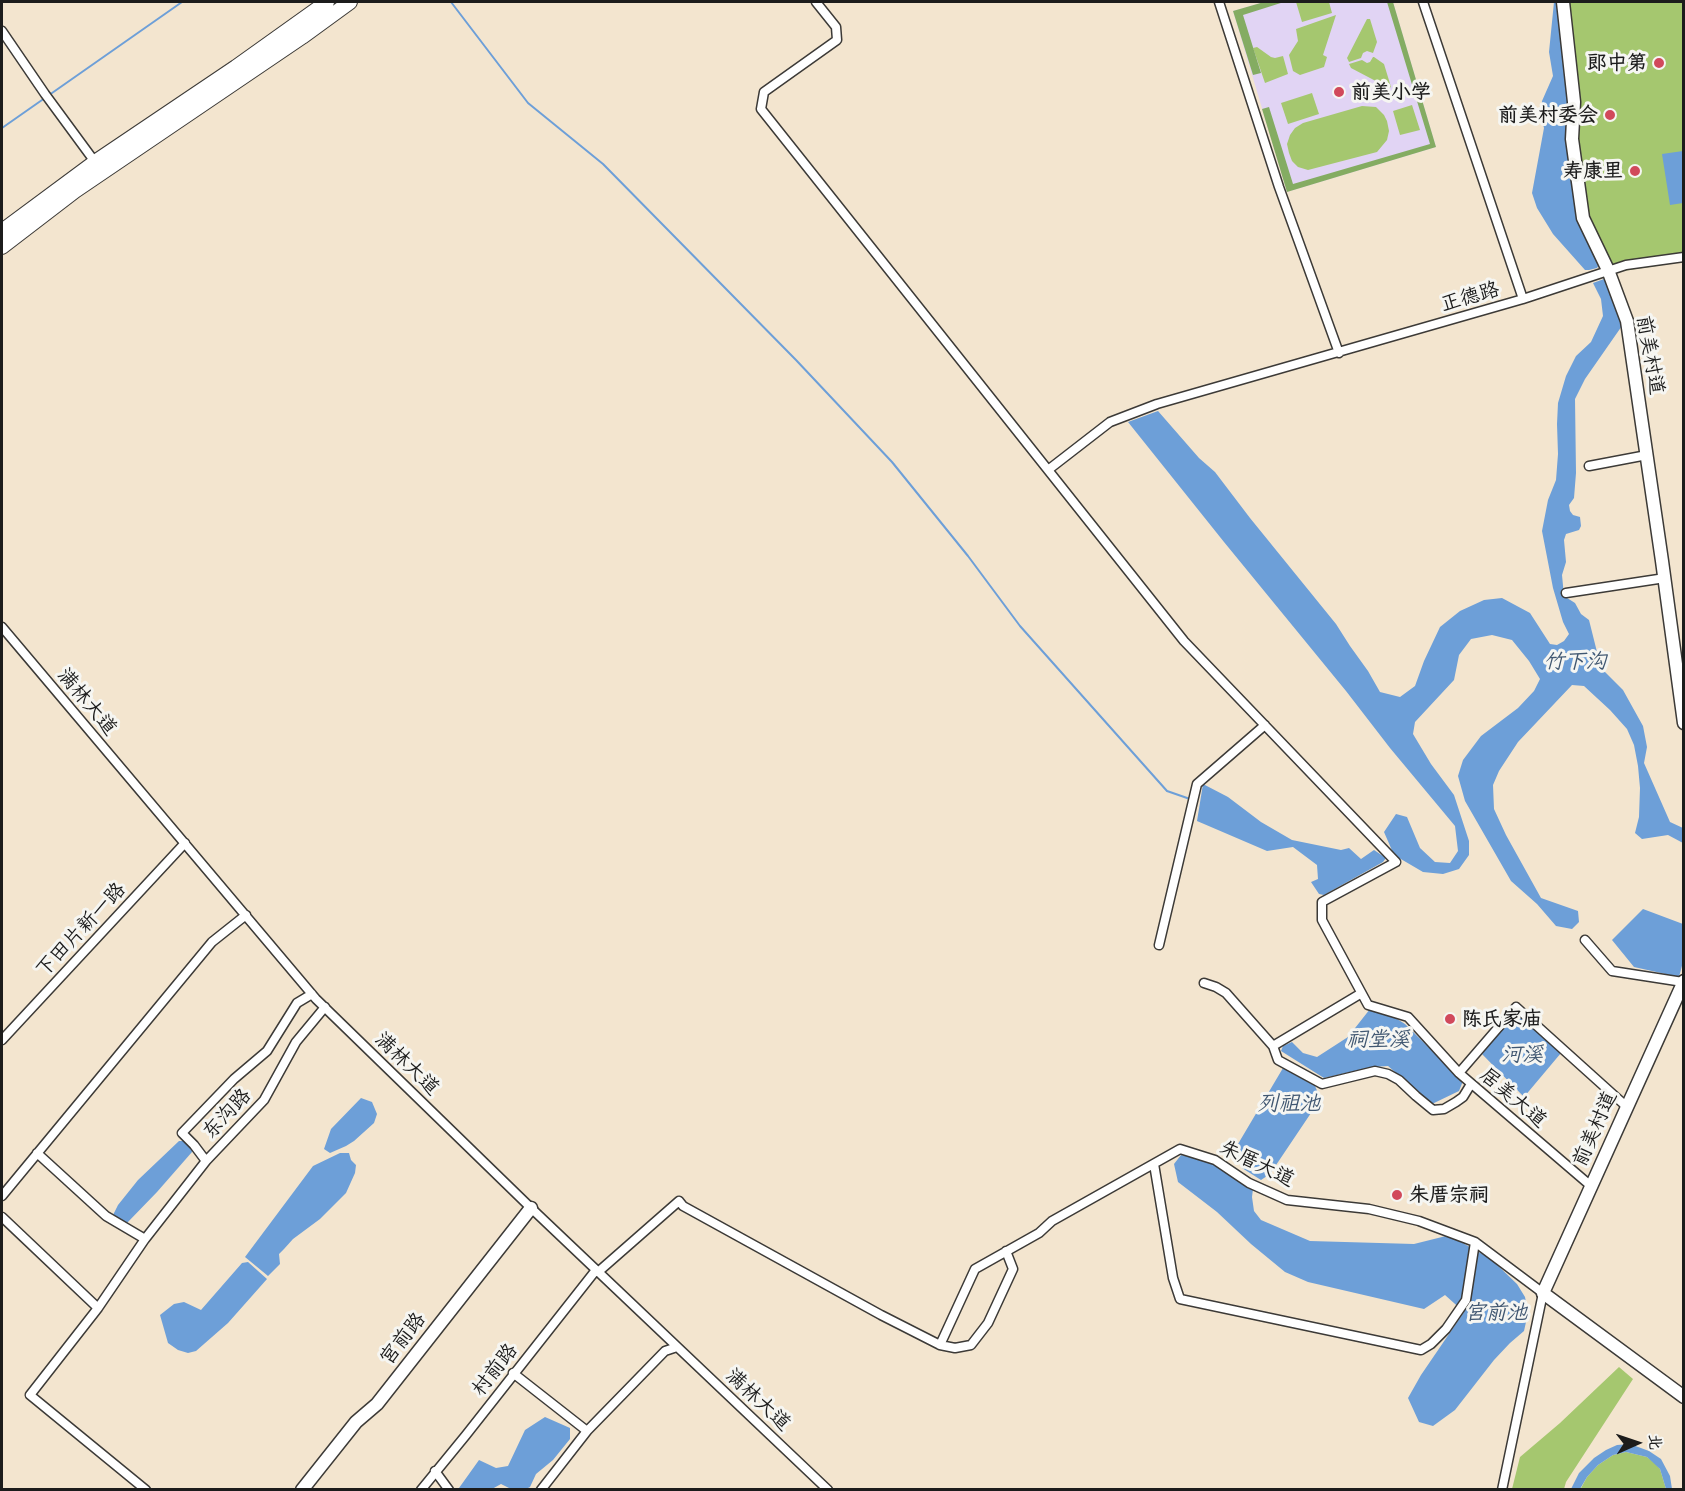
<!DOCTYPE html>
<meta charset="utf-8">
<style>
body{margin:0}
#map{position:relative;width:1685px;height:1491px;overflow:hidden;background:#f3e5cf;font-family:"Comic Neue","LXGW WenKai TC",sans-serif}
canvas{display:block}
.frame{position:absolute;inset:0;border:3px solid #1c1c1c;pointer-events:none}
.north{position:absolute;left:1607px;top:1413px;width:60px;height:60px;-webkit-text-stroke:4px #f6f6f2;paint-order:stroke;rotate:87deg;font-size:16px;font-weight:700;line-height:24px;text-align:center;color:#1c1c1c}
.north::after{content:'';display:block;margin:auto;width:21px;height:27px;background:#1c1c1c;clip-path:polygon(50% 0,100% 100%,50% 72%,0 100%)}
</style>
<div id="map">
<canvas width="1685" height="1491"></canvas>
<div class="frame"></div>
<div class="north">北</div>
</div>
<script>
const c = document.querySelector('canvas').getContext('2d');
c.lineJoin = 'round';
function paint(path, color) { c.fillStyle = color; c.fill(path, 'evenodd'); }
const shape = rows => new Path2D(rows.map(r => 'M' + r).join(''));
function strokePath(path, color, width, dash) { c.strokeStyle = color; c.lineWidth = width; c.lineCap = dash ? 'butt' : 'round'; c.setLineDash(dash || []); c.stroke(path); }
function label(font, color, halo, rows, align = 'center') {
  c.font = font + ' "Comic Neue","LXGW WenKai TC",sans-serif'; c.lineWidth = 6; c.setLineDash([]); c.textBaseline = 'middle'; c.strokeStyle = halo; c.fillStyle = color; for (const [text, x, y, turn = 0] of rows) {
    c.save(); c.translate(x, y); c.rotate((+turn || 0) * Math.PI / 180); c.textAlign = isNaN(turn) ? turn : align; if (halo) c.strokeText(text, 0, 0); c.fillText(text, 0, 0); c.restore();
  }
}
paint(shape([
 [1264,2,1393,2,1436,147,1287,192,1233,11]
]), '#e1d4f4');
paint(shape([
 [1296,2,1329,2,1332,13,1302,22],
 [1566,2,1683,2,1683,262,1616,272,1585,214],
 [1336,15,1323,55,1327,57,1324,67,1300,75,1293,71,1289,55,1298,41,1296,29],
 [1367,19,1370,19,1377,42,1373,53,1367,51,1363,53,1361,58,1349,62,1347,58],
 [1257,47,1271,57,1275,58,1283,56,1288,74,1265,83,1253,48],
 [1373,57,1374,57,1384,64,1391,87,1389,88,1351,68,1349,64,1362,60,1367,63,1370,62],
 [1312,93,1319,114,1288,124,1281,103],
 [1412,105,1420,130,1400,135,1393,111],
 [1362,106,1376,107,1384,115,1387,121,1389,131,1387,140,1377,152,1308,170,1298,167,1292,161,1289,153,1287,144,1290,135,1295,128,1303,123],
 [1619,1367,1633,1379,1566,1482,1564,1489,1512,1489,1520,1457,1560,1423],
 [1626,1452,1647,1457,1656,1464,1660,1469,1666,1489,1580,1490,1587,1477,1598,1465,1613,1455]
]), '#a5c76f');
paint(shape([
 [1264,2,1284,2,1243,15,1261,73,1253,75,1233,11],
 [1387,2,1393,2,1436,147,1287,192,1262,109,1269,107,1293,184,1430,144]
]), '#84ac62');
paint(shape([
 [1554,2,1560,2,1572,106,1568,123,1599,265,1597,268,1589,270,1585,270,1553,234,1537,208,1532,193,1544,128,1541,116,1542,101,1553,76,1549,52],
 [1683,151,1683,203,1670,205,1662,154],
 [1604,279,1611,290,1624,323,1585,379,1575,399,1576,473,1574,498,1569,505,1570,511,1573,515,1580,517,1581,526,1579,530,1566,534,1564,540,1566,562,1562,575,1564,596,1575,603,1581,614,1589,620,1601,668,1623,690,1643,726,1647,747,1644,763,1670,822,1683,828,1683,843,1668,835,1642,839,1635,833,1639,817,1640,788,1638,766,1634,745,1627,729,1610,710,1584,686,1572,685,1518,742,1499,771,1493,785,1494,809,1506,835,1541,898,1578,911,1579,922,1572,929,1556,926,1537,904,1511,881,1465,801,1458,776,1463,760,1481,736,1518,708,1534,691,1540,679,1529,661,1512,640,1492,635,1471,639,1459,655,1454,680,1415,722,1413,734,1431,764,1454,795,1469,841,1469,855,1459,869,1443,874,1423,872,1394,855,1384,832,1396,814,1407,817,1420,848,1435,862,1450,863,1458,851,1455,826,1390,748,1346,691,1224,542,1128,422,1158,411,1199,458,1215,472,1250,518,1336,624,1350,646,1368,671,1380,692,1400,697,1415,686,1424,661,1440,627,1460,611,1484,600,1502,598,1530,613,1550,644,1557,645,1564,641,1569,634,1563,622,1553,588,1542,531,1548,500,1556,480,1558,454,1557,424,1558,403,1566,376,1576,356,1591,342,1603,316,1601,299,1593,283],
 [1203,784,1228,797,1261,822,1292,840,1341,850,1349,848,1361,859,1374,850,1386,858,1383,862,1324,895,1319,894,1311,882,1318,879,1317,865,1293,847,1267,851,1197,821],
 [1643,909,1683,924,1683,962,1679,977,1634,967,1612,940],
 [1370,1009,1394,1017,1405,1024,1463,1081,1459,1091,1432,1104,1388,1066,1372,1067,1324,1078,1281,1051,1283,1046,1292,1042,1303,1053,1317,1057,1348,1037],
 [1516,1011,1561,1053,1524,1097,1482,1054],
 [1283,1068,1315,1086,1319,1095,1311,1113,1270,1174,1261,1180,1242,1168,1235,1155,1238,1144],
 [361,1098,372,1102,377,1114,374,1123,354,1141,346,1146,330,1153,324,1149,331,1129],
 [179,1141,184,1141,192,1148,192,1152,157,1192,127,1223,113,1215,118,1205,138,1180],
 [340,1153,349,1153,351,1160,356,1165,355,1173,346,1193,320,1219,293,1239,284,1249,279,1254,280,1264,268,1276,245,1257,313,1166],
 [1181,1155,1214,1162,1253,1189,1252,1197,1254,1211,1261,1220,1310,1241,1414,1244,1446,1236,1461,1242,1491,1259,1517,1284,1525,1297,1528,1313,1524,1331,1510,1343,1494,1360,1455,1410,1433,1426,1419,1422,1408,1398,1421,1375,1464,1312,1445,1295,1424,1309,1308,1282,1285,1272,1251,1244,1217,1212,1178,1182,1174,1164],
 [248,1262,267,1279,228,1323,196,1351,188,1353,178,1350,168,1343,160,1315,174,1304,184,1302,201,1310,242,1263],
 [545,1417,570,1428,570,1439,553,1460,536,1474,530,1487,526,1489,511,1489,501,1484,492,1489,461,1489,459,1488,479,1460,496,1468,508,1466,525,1430],
 [1630,1444,1649,1451,1661,1459,1670,1476,1672,1489,1666,1489,1660,1469,1647,1457,1626,1452,1613,1455,1598,1465,1587,1477,1580,1489,1571,1489,1579,1473,1594,1458,1606,1450,1617,1445]
]), '#6d9fd8');
strokePath(shape([
 [451,2,528,103,603,164,796,360,892,462,968,556,1020,626,1167,791,1190,799],
 [2,128,182,2]
]), '#6d9fd8', 2);
const street = shape([
 [816,2,836,27,837,40,764,92,761,109,1184,641,1396,862,1322,902,1322,920,1368,1005,1408,1017,1459,1073,1591,1186],
 [1219,2,1279,187,1339,353],
 [1423,2,1523,299],
 [2,31,45,94,95,162],
 [1589,466,1647,455],
 [1048,470,1110,422,1157,404,1523,299,1626,265,1684,257],
 [1566,593,1665,578],
 [2,627,316,999,531,1208,828,1490],
 [1585,940,1612,971,1683,982],
 [1159,945,1197,784,1265,725],
 [1204,983,1216,987,1226,993,1273,1046],
 [1360,994,1273,1046,1278,1060,1322,1084,1375,1071,1388,1074,1399,1080,1416,1096,1433,1110,1444,1109,1456,1102,1463,1097,1471,1084],
 [2,1040,185,843],
 [1459,1073,1516,1007,1627,1107],
 [37,1153,106,1216,145,1239],
 [206,1161,194,1145,182,1133,234,1079,267,1051,297,1003,312,994],
 [1154,1164,1173,1278,1180,1299,1421,1350,1431,1344,1446,1329,1466,1300,1475,1242],
 [2,1196,212,942,246,915],
 [2,1217,98,1308,145,1239,206,1161,264,1100,296,1042,325,1007],
 [598,1272,679,1201,683,1206,881,1315,940,1345,975,1269,1039,1233,1052,1221,1180,1149,1215,1160,1249,1183,1287,1200,1369,1209,1419,1221,1475,1242,1543,1293,1502,1490],
 [98,1308,30,1395,146,1490],
 [940,1345,955,1348,971,1345,988,1323,1013,1269,1006,1251],
 [513,1373,587,1431,665,1351,677,1347],
 [435,1471,449,1490],
 [421,1490,466,1435,596,1270],
 [541,1490,587,1431]
]);
const secondary = shape([
 [1563,2,1574,102,1572,139,1583,218,1608,270,1627,321,1662,561,1684,723],
 [1684,981,1543,1293,1684,1397],
 [302,1490,356,1422,377,1404,531,1208]
]);
const primary = shape([
 [2,231,95,162,236,67,327,2],
 [2,247,75,191,302,37,350,2]
]);
strokePath(street, '#3c3a37', 11);
strokePath(secondary, '#3c3a37', 15);
strokePath(primary, '#3c3a37', 16);
strokePath(street, '#fff', 8);
strokePath(secondary, '#fff', 12);
strokePath(primary, '#fff', 14);
for (const [x, y, r, color] of [
 [1659,63,6,"#d1495b"],
 [1339,92,6,"#d1495b"],
 [1610,115,6,"#d1495b"],
 [1635,171,6,"#d1495b"],
 [1450,1019,6,"#d1495b"],
 [1397,1195,6,"#d1495b"]
]) { const dot = new Path2D(); dot.arc(x, y, r, 0, 2 * Math.PI); c.fillStyle = color; c.fill(dot); strokePath(dot, '#f6f6f2', 2); }
label('bold 20px', '#1c1c1c', '#f6f6f2', [
 ["郎中第",1647,63],
 ["前美小学",1351,92,"left"],
 ["前美村委会",1598,115],
 ["寿康里",1623,171],
 ["陈氏家庙",1462,1019,"left"],
 ["朱厝宗祠",1409,1195,"left"]
], 'right');
label('20px', '#1c1c1c', '#f6f6f2', [
 ["正德路",1470,297,-16],
 ["前美村道",1650,355,80],
 ["满林大道",87,702,50],
 ["下田片新一路",81,930,-47],
 ["满林大道",407,1064,44],
 ["居美大道",1513,1098,40],
 ["东沟路",227,1114,-47],
 ["前美村道",1595,1129,-66],
 ["朱厝大道",1257,1164,26],
 ["宫前路",403,1339,-52],
 ["村前路",495,1370,-52],
 ["满林大道",758,1400,43]
]);
label('italic 21px', '#405771', '#f6f6f2', [
 ["竹下沟",1575,662],
 ["祠堂溪",1378,1040],
 ["河溪",1522,1055],
 ["列祖池",1289,1104],
 ["宫前池",1496,1313]
]);
</script>
